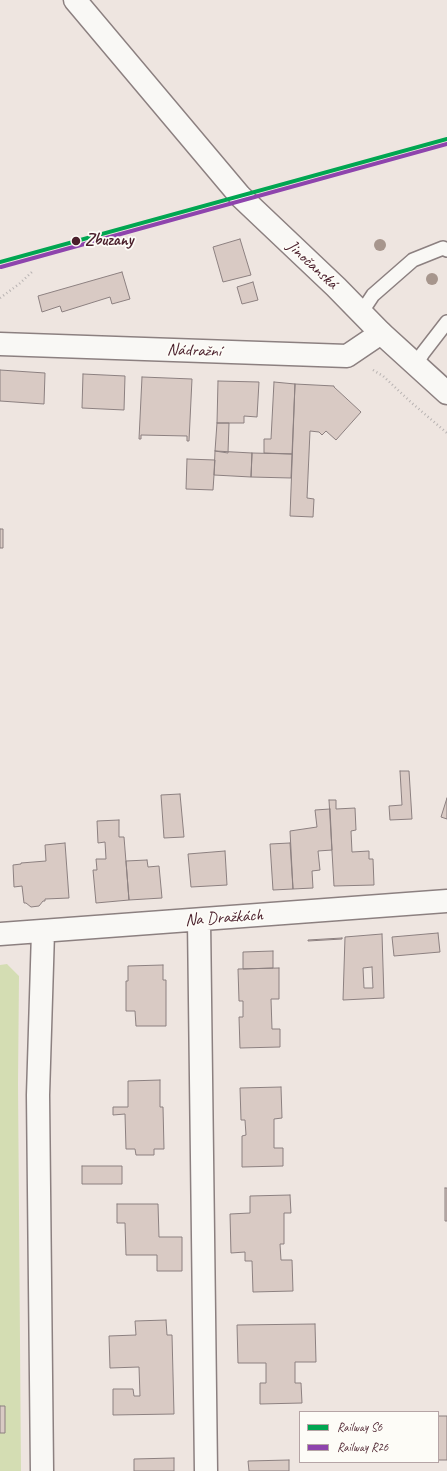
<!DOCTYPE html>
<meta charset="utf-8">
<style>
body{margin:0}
#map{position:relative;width:447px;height:1471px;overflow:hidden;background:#eee5e0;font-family:Caveat,sans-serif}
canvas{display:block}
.legend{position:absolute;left:299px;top:1411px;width:140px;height:52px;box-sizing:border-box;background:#fdfcf7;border:1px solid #b5a4a5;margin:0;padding:5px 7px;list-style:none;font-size:12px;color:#4a1f2b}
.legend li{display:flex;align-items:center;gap:8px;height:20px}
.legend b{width:20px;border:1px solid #b5a4a5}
</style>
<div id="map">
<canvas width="447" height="1471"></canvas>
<ul class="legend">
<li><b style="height:5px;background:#00a651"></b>Railway S6</li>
<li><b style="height:5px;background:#8e44ad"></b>Railway R26</li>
</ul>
</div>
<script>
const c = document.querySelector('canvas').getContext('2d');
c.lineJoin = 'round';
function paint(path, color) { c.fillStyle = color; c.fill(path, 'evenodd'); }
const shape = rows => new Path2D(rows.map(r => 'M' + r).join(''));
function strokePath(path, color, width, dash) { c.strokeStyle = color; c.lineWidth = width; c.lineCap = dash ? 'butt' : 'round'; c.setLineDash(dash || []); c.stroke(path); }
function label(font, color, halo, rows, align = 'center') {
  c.font = font + ' Caveat,sans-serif'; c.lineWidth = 3.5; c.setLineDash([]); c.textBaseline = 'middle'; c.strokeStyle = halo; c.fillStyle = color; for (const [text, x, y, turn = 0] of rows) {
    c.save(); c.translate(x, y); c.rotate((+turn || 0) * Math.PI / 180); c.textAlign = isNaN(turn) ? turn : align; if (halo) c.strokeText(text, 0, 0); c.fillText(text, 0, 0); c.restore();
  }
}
paint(shape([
 [7,964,19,976,18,1083,21,1471,0,1471,0,965]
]), '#d4ddb3');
const building = shape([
 [240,239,251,275,223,282,213,247,240,239],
 [122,272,130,299,112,304,110,297,62,312,60,306,42,312,38,296,122,272],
 [253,282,258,300,242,304,237,287,253,282],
 [0,370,45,373,44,404,0,401,0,370],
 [83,374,125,376,124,410,82,408,83,374],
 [142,377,192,379,189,441,187,441,187,436,141,435,141,439,139,439,142,377],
 [218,381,259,382,257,417,244,416,244,423,217,423,218,381],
 [274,382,295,384,292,454,264,453,264,439,271,439,274,382],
 [295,384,334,386,334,387,361,412,336,440,326,431,322,435,319,432,310,431,307,498,314,499,313,517,290,516,295,384],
 [217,423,229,423,228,453,215,451,217,423],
 [215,451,252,453,251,477,214,475,215,451],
 [252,453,292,454,291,478,251,477,252,453],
 [187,459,215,460,213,490,186,489,187,459],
 [0,529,3,529,3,548,0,548,0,529],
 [400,771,409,771,412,819,390,820,389,806,402,805,400,771],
 [180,794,184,837,164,838,161,795,180,794],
 [447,798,447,819,441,817,447,798],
 [329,800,336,800,336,809,355,808,356,830,351,831,352,852,369,851,369,859,373,859,374,885,334,886,329,800],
 [330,809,332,850,318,851,320,870,312,871,313,888,293,889,290,831,317,827,315,810,330,809],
 [119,820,119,837,124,837,129,900,96,903,93,870,97,870,96,859,106,859,105,842,98,843,97,821,119,820],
 [65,843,69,898,45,899,45,901,43,901,39,906,31,907,26,903,24,903,22,886,14,887,13,865,21,864,21,863,46,861,45,845,65,843],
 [290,843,293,889,273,890,270,844,290,843],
 [225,851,227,885,191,887,188,854,225,851],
 [147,860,148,867,159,866,162,898,129,900,126,861,147,860],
 [438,933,440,952,394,956,392,937,438,933],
 [382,934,384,998,343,1000,345,937,382,934],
 [372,967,373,988,364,988,363,968,372,967],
 [342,938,342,939,308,941,308,940,342,938],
 [273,951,273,968,243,969,243,952,273,951],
 [163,965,163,980,166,980,166,1026,136,1026,135,1011,126,1011,126,981,128,981,128,966,163,965],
 [279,968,279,999,271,999,272,1029,280,1029,280,1047,240,1048,239,1017,243,1017,243,1001,239,1001,238,969,279,968],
 [160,1080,160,1107,163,1107,164,1149,154,1149,154,1155,136,1155,135,1149,126,1149,125,1114,113,1115,113,1107,128,1107,128,1081,160,1080],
 [281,1087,282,1118,274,1119,274,1148,283,1148,283,1166,242,1167,242,1136,246,1135,245,1120,241,1120,240,1088,281,1087],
 [82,1166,122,1166,122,1184,82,1184,82,1166],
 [445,1188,447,1188,447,1221,445,1221,445,1188],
 [290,1195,291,1213,284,1213,284,1244,280,1244,281,1260,292,1260,293,1291,253,1292,252,1261,245,1261,245,1252,231,1253,230,1214,250,1213,250,1196,290,1195],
 [117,1204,158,1204,159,1237,182,1237,182,1271,157,1271,157,1255,126,1255,125,1223,117,1223,117,1204],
 [166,1320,167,1335,172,1335,174,1414,113,1415,113,1389,133,1389,134,1396,140,1396,139,1367,110,1368,109,1336,136,1335,135,1321,166,1320],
 [315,1324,316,1362,295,1362,295,1383,301,1383,302,1403,260,1404,260,1383,266,1383,266,1363,238,1363,237,1325,315,1324],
 [0,1406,5,1406,5,1433,0,1433,0,1406],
 [438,1416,447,1416,447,1460,438,1460,438,1416],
 [174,1458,174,1471,134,1471,134,1459,174,1458],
 [289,1460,289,1471,249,1471,248,1461,289,1460]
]);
paint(building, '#d9cac4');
strokePath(building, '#8c8080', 1);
const lane = shape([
 [361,313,373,295,413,260,443,248,447,250],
 [416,364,423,353,447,322]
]);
const street = shape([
 [0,344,347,356,381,333],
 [199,920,206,1471],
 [0,934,447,901],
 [42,1471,38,1095,43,932]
]);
const secondary = shape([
 [75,0,240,196,336,287,381,333,447,393]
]);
strokePath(lane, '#8c8080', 16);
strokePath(street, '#8c8080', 25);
strokePath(secondary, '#8c8080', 25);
strokePath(shape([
 [0,298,19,284,32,272],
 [373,370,383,376,413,404,447,433]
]), '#b8b3b2', 2.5, [1, 3]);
strokePath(lane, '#f9f8f5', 13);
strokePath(street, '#f9f8f5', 22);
strokePath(secondary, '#f9f8f5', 22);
strokePath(shape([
 [0,262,447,139]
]), '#00a651', 4);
strokePath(shape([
 [1,267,447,144]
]), '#8e44ad', 4);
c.fillStyle = '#a7968d';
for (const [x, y] of [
 [380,245],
 [432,279]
]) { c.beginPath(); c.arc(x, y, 6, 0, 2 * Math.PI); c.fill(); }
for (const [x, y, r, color] of [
 [76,241,5,"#4a1f2b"]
]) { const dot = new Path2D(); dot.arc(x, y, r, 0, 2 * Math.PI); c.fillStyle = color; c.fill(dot); strokePath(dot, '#fdfcf7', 1.5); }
label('bold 17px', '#4a1f2b', '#fdfcf7', [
 ["Zbuzany",85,241]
], 'left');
label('17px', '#4a1f2b', '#fdfcf7', [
 ["Jinočanská",312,265,43],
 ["Nádražní",194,351,2],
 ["Na Dražkách",224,918,-4]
]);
</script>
